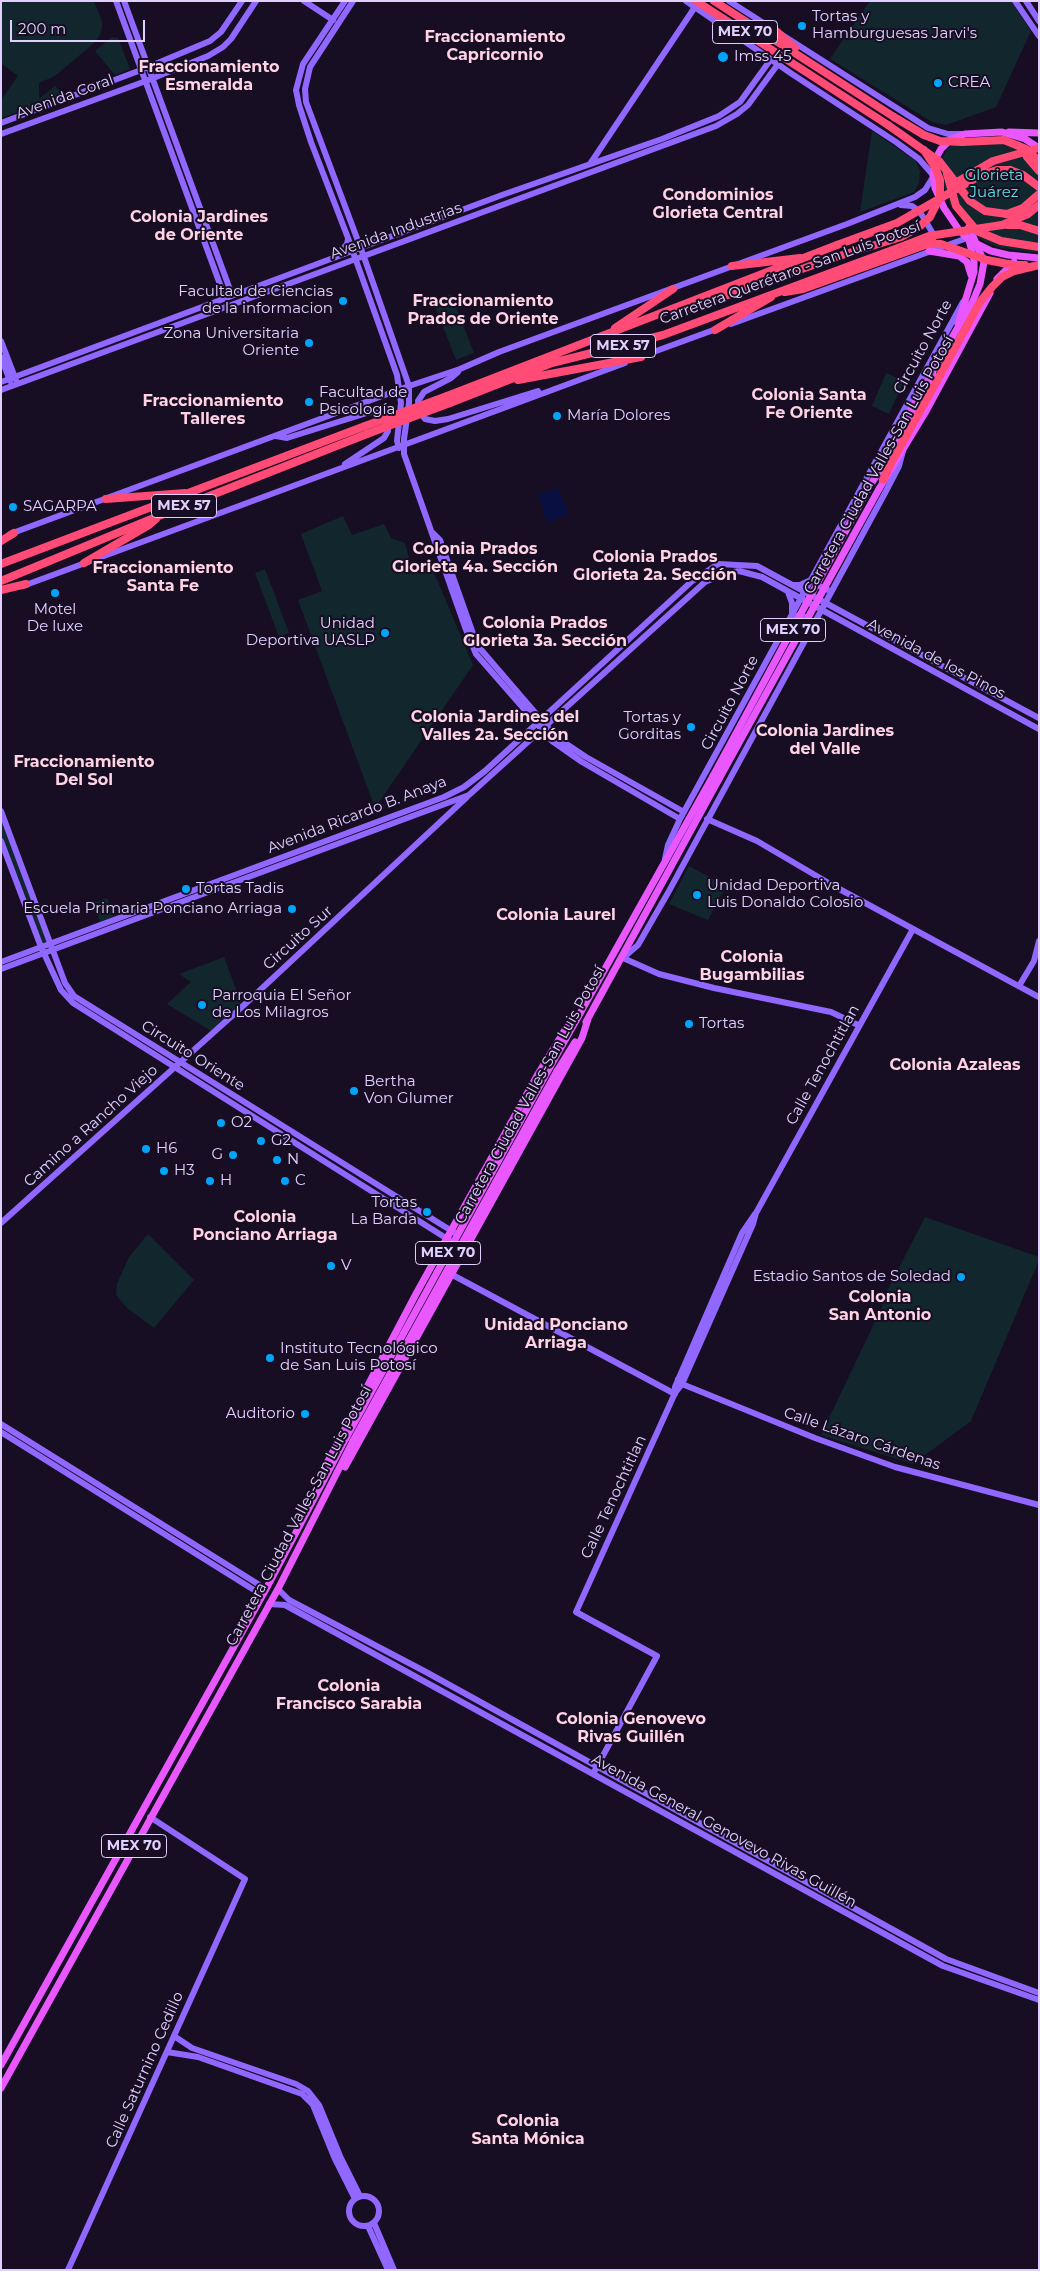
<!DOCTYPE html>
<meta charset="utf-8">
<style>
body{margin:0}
#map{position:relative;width:1040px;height:2271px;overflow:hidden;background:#170e23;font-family:Montserrat,sans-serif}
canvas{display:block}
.frame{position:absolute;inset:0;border:2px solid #e1d0ff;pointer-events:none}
.scale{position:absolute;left:10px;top:20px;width:135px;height:22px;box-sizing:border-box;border:2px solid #e1d0ff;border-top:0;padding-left:6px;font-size:15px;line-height:18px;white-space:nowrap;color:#e1d0ff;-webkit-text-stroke:4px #170e23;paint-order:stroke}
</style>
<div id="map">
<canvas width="1040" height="2271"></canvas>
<div class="frame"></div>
<div class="scale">200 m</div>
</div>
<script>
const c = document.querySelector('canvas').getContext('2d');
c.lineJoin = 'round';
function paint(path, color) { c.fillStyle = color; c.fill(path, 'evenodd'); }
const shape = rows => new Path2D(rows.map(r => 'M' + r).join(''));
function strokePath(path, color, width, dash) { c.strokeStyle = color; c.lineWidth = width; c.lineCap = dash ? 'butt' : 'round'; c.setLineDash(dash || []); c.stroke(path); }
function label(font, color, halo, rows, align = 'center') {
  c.font = font + ' Montserrat,sans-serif'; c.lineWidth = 4; c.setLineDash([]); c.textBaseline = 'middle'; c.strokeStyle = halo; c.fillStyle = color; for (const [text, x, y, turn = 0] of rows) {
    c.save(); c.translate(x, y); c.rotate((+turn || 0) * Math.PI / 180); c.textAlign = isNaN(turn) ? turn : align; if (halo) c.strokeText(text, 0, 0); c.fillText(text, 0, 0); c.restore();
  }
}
paint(shape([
 [1,1,94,1,102,21,102,27,100,35,94,43,55,76,39,83,39,99,55,86,64,95,1,118,1,100,18,76,1,63],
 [870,1,1011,1,1031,31,996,107,946,125,932,122,830,59],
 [112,37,118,38,130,69,115,75,95,51],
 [872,131,916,161,920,171,919,184,914,192,860,212],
 [977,139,1022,145,1039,154,1039,253,1001,248,985,242,969,229,964,218,949,203,942,179,940,161,947,150,956,142],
 [451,294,474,353,456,360,433,301],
 [886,373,904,381,889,414,872,406],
 [343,516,352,535,384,524,391,538,405,543,412,569,430,563,473,665,375,808,298,600,322,591,301,534],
 [265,569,289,633,279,637,255,573],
 [1,819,47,942,40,944,1,841],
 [689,866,726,886,708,920,669,904],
 [107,898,114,916,100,922,93,903],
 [224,957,241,1003,211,1031,167,1004,191,982,179,974],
 [925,1217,1039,1257,1039,1260,971,1421,913,1464,821,1435,888,1294,886,1293],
 [148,1234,194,1280,154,1328,127,1308,116,1295,117,1284,129,1257]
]), '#11272d');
paint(shape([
 [558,488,569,514,547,523,538,494]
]), '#091041');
strokePath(shape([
 [116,1,225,298],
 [124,1,232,295],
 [304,1,333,20],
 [345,1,303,64,296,90,299,105,311,142,348,238,397,375,401,403,397,441,399,448],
 [353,1,310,67,305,89,306,102,364,257,409,386,409,403,404,439,404,454,465,627,476,654,552,741,582,762,680,819],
 [686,1,792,74,896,142,919,159,933,175],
 [729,1,928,128,948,134,964,134],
 [1015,1,1039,36],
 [1026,1,1039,21],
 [1,123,141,70,210,41,221,32,242,1],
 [1,134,146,81,208,56,223,47,231,39,256,1],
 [590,164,695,7],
 [901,205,912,206,920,212,932,232,933,239],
 [336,257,347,244,348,239],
 [731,324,967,238],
 [1,341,16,380],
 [1,357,10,381],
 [637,358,719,328],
 [458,372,451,378,424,392,418,401,419,411,425,419,435,421,448,419,538,391],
 [1,382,502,195,662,139,719,116,740,102,771,59],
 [1,390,716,126,737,114,748,105,778,64],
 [276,436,287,438,370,412,380,413,388,424,388,431,384,438,345,464],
 [879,462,888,449],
 [433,533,440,540,477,645,556,737,586,757,684,812],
 [10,534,409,386,460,369,499,352,847,224,915,197,925,190,933,177],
 [794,585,800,585,813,579,819,586,828,590],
 [23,586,625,363],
 [788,592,792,603,792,615,806,617,813,625],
 [1,811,65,983,74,996,455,1233],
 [707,819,757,841,832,885,1039,997],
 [1,841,41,947,61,990,73,1003,457,1245],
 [665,859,668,845,680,819,963,302],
 [623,958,638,945,669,891,885,493,899,466,903,451],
 [623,958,659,974,714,988,831,1012,858,1025],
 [1,962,444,797,464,787,485,771,691,582,718,564,757,566,1039,718],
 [1,969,469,795,705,582,723,574,739,571,762,577,1039,729],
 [1019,986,1034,961,1039,941],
 [1,1223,243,1006,467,797],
 [447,1272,675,1394],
 [678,1379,682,1384,815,1438,895,1467,1039,1505],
 [675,1393,675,1387,742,1233,755,1214],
 [1,1424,266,1589],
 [1,1432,262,1595],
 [278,1589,289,1600,426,1672,946,1959,1039,1993],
 [269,1604,285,1605,943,1966,1039,2000],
 [593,1774,657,1656,576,1612,675,1393,682,1384,753,1224,756,1213,913,929],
 [174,2036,192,2048,296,2084,308,2091,319,2105,340,2156,360,2196],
 [167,2052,198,2057,302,2094,313,2105,335,2159,355,2199],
 '349 2211a15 15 0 1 1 30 0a15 15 0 1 1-30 0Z',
 [374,2223,394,2270],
 [368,2226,388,2270],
 [68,2270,245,1879,150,1817]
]), '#9067ff', 6);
strokePath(shape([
 [1009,132,1039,133],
 [1039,148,1025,139,1002,132,965,134,951,139,941,149,936,158,933,175,935,188,944,208,959,230,969,240,991,251,1008,255,1039,258],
 [929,251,959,256,967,262,971,275],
 [997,279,1014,262],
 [958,324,974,272,974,260,969,240],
 [871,484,896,445,934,376],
 [879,489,925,413,990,293],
 [586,1022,719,779],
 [550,1067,713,776],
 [557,1071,575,1042],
 [327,1463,416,1294,538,1074,566,1028,578,1017],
 [345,1467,582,1038,588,1019],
 [1,2065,266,1589,346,1438],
 [1,2088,278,1589,353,1441]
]), '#e957ff', 7);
strokePath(shape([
 [696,1,888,125],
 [714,1,894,117],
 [776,31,795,48],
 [1010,170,1023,175,1039,187],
 [1007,214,1023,208,1039,194],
 [1002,225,1028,214,1039,205],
 [1007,225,1020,225,1039,231],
 [732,266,800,258],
 [785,292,803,289,928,244],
 [688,309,836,257],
 [615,328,673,289],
 [715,330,771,297],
 [518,380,641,357],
 [447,396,837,245],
 [450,403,552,363,663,335,906,245],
 [883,480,891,463,934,386],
 [106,499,185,493],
 [1,541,14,533],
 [84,563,149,525,156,519],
 [1,564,365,426],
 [1,581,161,515,367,434],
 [1,590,26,584]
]), '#ff4b75', 8);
strokePath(shape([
 [894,439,973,301,980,284,984,262,969,227],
 [713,776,871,484],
 [719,779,879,489],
 [346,1438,550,1067],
 [353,1441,557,1071]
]), '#e957ff', 7);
strokePath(shape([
 [894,117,924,135,940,141,962,142,1004,140,1026,149,1039,161],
 [888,125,939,161,970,201,985,211,1007,214],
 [1027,157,1039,171],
 [947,174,956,206,977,231,1001,241,1039,247],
 [952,185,993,161,1039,148],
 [928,244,941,244,987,260,1013,265,1025,265],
 [837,245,897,223,981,175,997,170,1010,170],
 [906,245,929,236,1002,225],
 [836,257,901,237,919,227,930,217,940,197,940,180,935,167,924,150],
 [934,386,980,302,992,287,1002,277,1014,271,1039,265],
 [365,426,447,396],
 [367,434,450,403]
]), '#ff4b75', 8);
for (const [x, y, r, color] of [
 [802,26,5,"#00a4fb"],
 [723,57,6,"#00a4fb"],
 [938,83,5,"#00a4fb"],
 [343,301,5,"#00a4fb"],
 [309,343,5,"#00a4fb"],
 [309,402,5,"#00a4fb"],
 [557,416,5,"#00a4fb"],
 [13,507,5,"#00a4fb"],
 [55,593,5,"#00a4fb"],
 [385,633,5,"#00a4fb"],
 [691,727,5,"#00a4fb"],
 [186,889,5,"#00a4fb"],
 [697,895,5,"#00a4fb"],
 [292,909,5,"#00a4fb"],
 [202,1005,5,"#00a4fb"],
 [689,1024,5,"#00a4fb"],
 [354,1091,5,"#00a4fb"],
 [221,1123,5,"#00a4fb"],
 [261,1141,5,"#00a4fb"],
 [146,1149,5,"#00a4fb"],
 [233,1155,5,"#00a4fb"],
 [277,1160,5,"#00a4fb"],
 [164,1171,5,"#00a4fb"],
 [210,1181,5,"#00a4fb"],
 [285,1181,5,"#00a4fb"],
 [427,1212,5,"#00a4fb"],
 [331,1266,5,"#00a4fb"],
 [961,1277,5,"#00a4fb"],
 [270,1358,5,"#00a4fb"],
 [305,1414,5,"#00a4fb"]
]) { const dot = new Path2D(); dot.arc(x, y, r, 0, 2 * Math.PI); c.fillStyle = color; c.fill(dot); strokePath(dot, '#170e23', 2); }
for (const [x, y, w] of [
 [745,32,65],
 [623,346,65],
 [184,506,65],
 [793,630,65],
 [448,1253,65],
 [134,1846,65]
]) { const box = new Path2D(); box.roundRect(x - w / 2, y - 11.5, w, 23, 4); c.fillStyle = '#170e23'; c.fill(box); strokePath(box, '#e1d0ff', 1); }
label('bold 14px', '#e1d0ff', null, [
 ["MEX 70",745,32],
 ["MEX 57",623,346],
 ["MEX 57",184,506],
 ["MEX 70",793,630],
 ["MEX 70",448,1253],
 ["MEX 70",134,1846]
]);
label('15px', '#e1d0ff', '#170e23', [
 ["Tortas y",812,17],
 ["Hamburguesas Jarvi's",812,34],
 ["Imss 45",734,57],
 ["CREA",948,83],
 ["Facultad de Ciencias",333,292,"right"],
 ["de la informacion",333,309,"right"],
 ["Zona Universitaria",299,334,"right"],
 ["Oriente",299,351,"right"],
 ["Facultad de",319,393],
 ["Psicología",319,410],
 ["María Dolores",567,416],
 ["SAGARPA",23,507],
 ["Motel",55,610,"center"],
 ["De luxe",55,627,"center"],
 ["Unidad",375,624,"right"],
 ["Deportiva UASLP",375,641,"right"],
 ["Tortas y",681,718,"right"],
 ["Gorditas",681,735,"right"],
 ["Unidad Deportiva",707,886],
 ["Luis Donaldo Colosio",707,903],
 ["Tortas Tadis",196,889],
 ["Escuela Primaria Ponciano Arriaga",282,909,"right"],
 ["Parroquia El Señor",212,996],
 ["de Los Milagros",212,1013],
 ["Tortas",699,1024],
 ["Bertha",364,1082],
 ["Von Glumer",364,1099],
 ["O2",231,1123],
 ["G2",271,1141],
 ["H6",156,1149],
 ["G",223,1155,"right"],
 ["N",287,1160],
 ["H3",174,1171],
 ["H",220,1181],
 ["C",295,1181],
 ["Tortas",417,1203,"right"],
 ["La Barda",417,1220,"right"],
 ["V",341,1266],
 ["Estadio Santos de Soledad",951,1277,"right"],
 ["Instituto Tecnológico",280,1349],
 ["de San Luis Potosí",280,1366],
 ["Auditorio",295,1414,"right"]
], 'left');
label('15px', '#e1d0ff', '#170e23', [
 ["Avenida Coral",65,97,-20],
 ["Avenida Industrias",396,231,-20],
 ["Carretera Querétaro - San Luis Potosí",790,273,-20],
 ["Circuito Norte",923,347,-61],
 ["Carretera Ciudad Valles-San Luis Potosí",879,465,-61],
 ["Avenida de los Pinos",936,659,28],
 ["Circuito Norte",730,703,-62],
 ["Avenida Ricardo B. Anaya",357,815,-21],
 ["Circuito Sur",298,938,-42],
 ["Circuito Oriente",193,1056,32],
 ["Calle Tenochtitlan",823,1065,-61],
 ["Carretera Ciudad Valles-San Luis Potosí",530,1095,-61],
 ["Camino a Rancho Viejo",91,1126,-42],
 ["Calle Lázaro Cárdenas",862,1439,19],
 ["Calle Tenochtitlan",614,1497,-65],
 ["Carretera Ciudad Valles-San Luis Potosí",299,1516,-62],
 ["Avenida General Genovevo Rivas Guillén",724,1831,29],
 ["Calle Saturnino Cedillo",145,2070,-66]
]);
label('15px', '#5be0df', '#170e23', [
 ["Glorieta",994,176],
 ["Juárez",994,193]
]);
label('bold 16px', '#ffd2e4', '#170e23', [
 ["Fraccionamiento",495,37],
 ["Capricornio",495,55],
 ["Fraccionamiento",209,67],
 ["Esmeralda",209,85],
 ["Condominios",718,195],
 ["Glorieta Central",718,213],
 ["Colonia Jardines",199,217],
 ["de Oriente",199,235],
 ["Fraccionamiento",483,301],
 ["Prados de Oriente",483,319],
 ["Colonia Santa",809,395],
 ["Fe Oriente",809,413],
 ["Fraccionamiento",213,401],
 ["Talleres",213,419],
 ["Colonia Prados",475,549],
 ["Glorieta 4a. Sección",475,567],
 ["Colonia Prados",655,557],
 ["Glorieta 2a. Sección",655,575],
 ["Fraccionamiento",163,568],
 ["Santa Fe",163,586],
 ["Colonia Prados",545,623],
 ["Glorieta 3a. Sección",545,641],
 ["Colonia Jardines del",495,717],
 ["Valles 2a. Sección",495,735],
 ["Colonia Jardines",825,731],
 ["del Valle",825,749],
 ["Fraccionamiento",84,762],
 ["Del Sol",84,780],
 ["Colonia Laurel",556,915],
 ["Colonia",752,957],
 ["Bugambilias",752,975],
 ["Colonia Azaleas",955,1065],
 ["Colonia",265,1217],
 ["Ponciano Arriaga",265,1235],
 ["Colonia",880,1297],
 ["San Antonio",880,1315],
 ["Unidad Ponciano",556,1325],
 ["Arriaga",556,1343],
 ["Colonia",349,1686],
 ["Francisco Sarabia",349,1704],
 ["Colonia Genovevo",631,1719],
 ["Rivas Guillén",631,1737],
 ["Colonia",528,2121],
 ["Santa Mónica",528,2139]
]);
</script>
